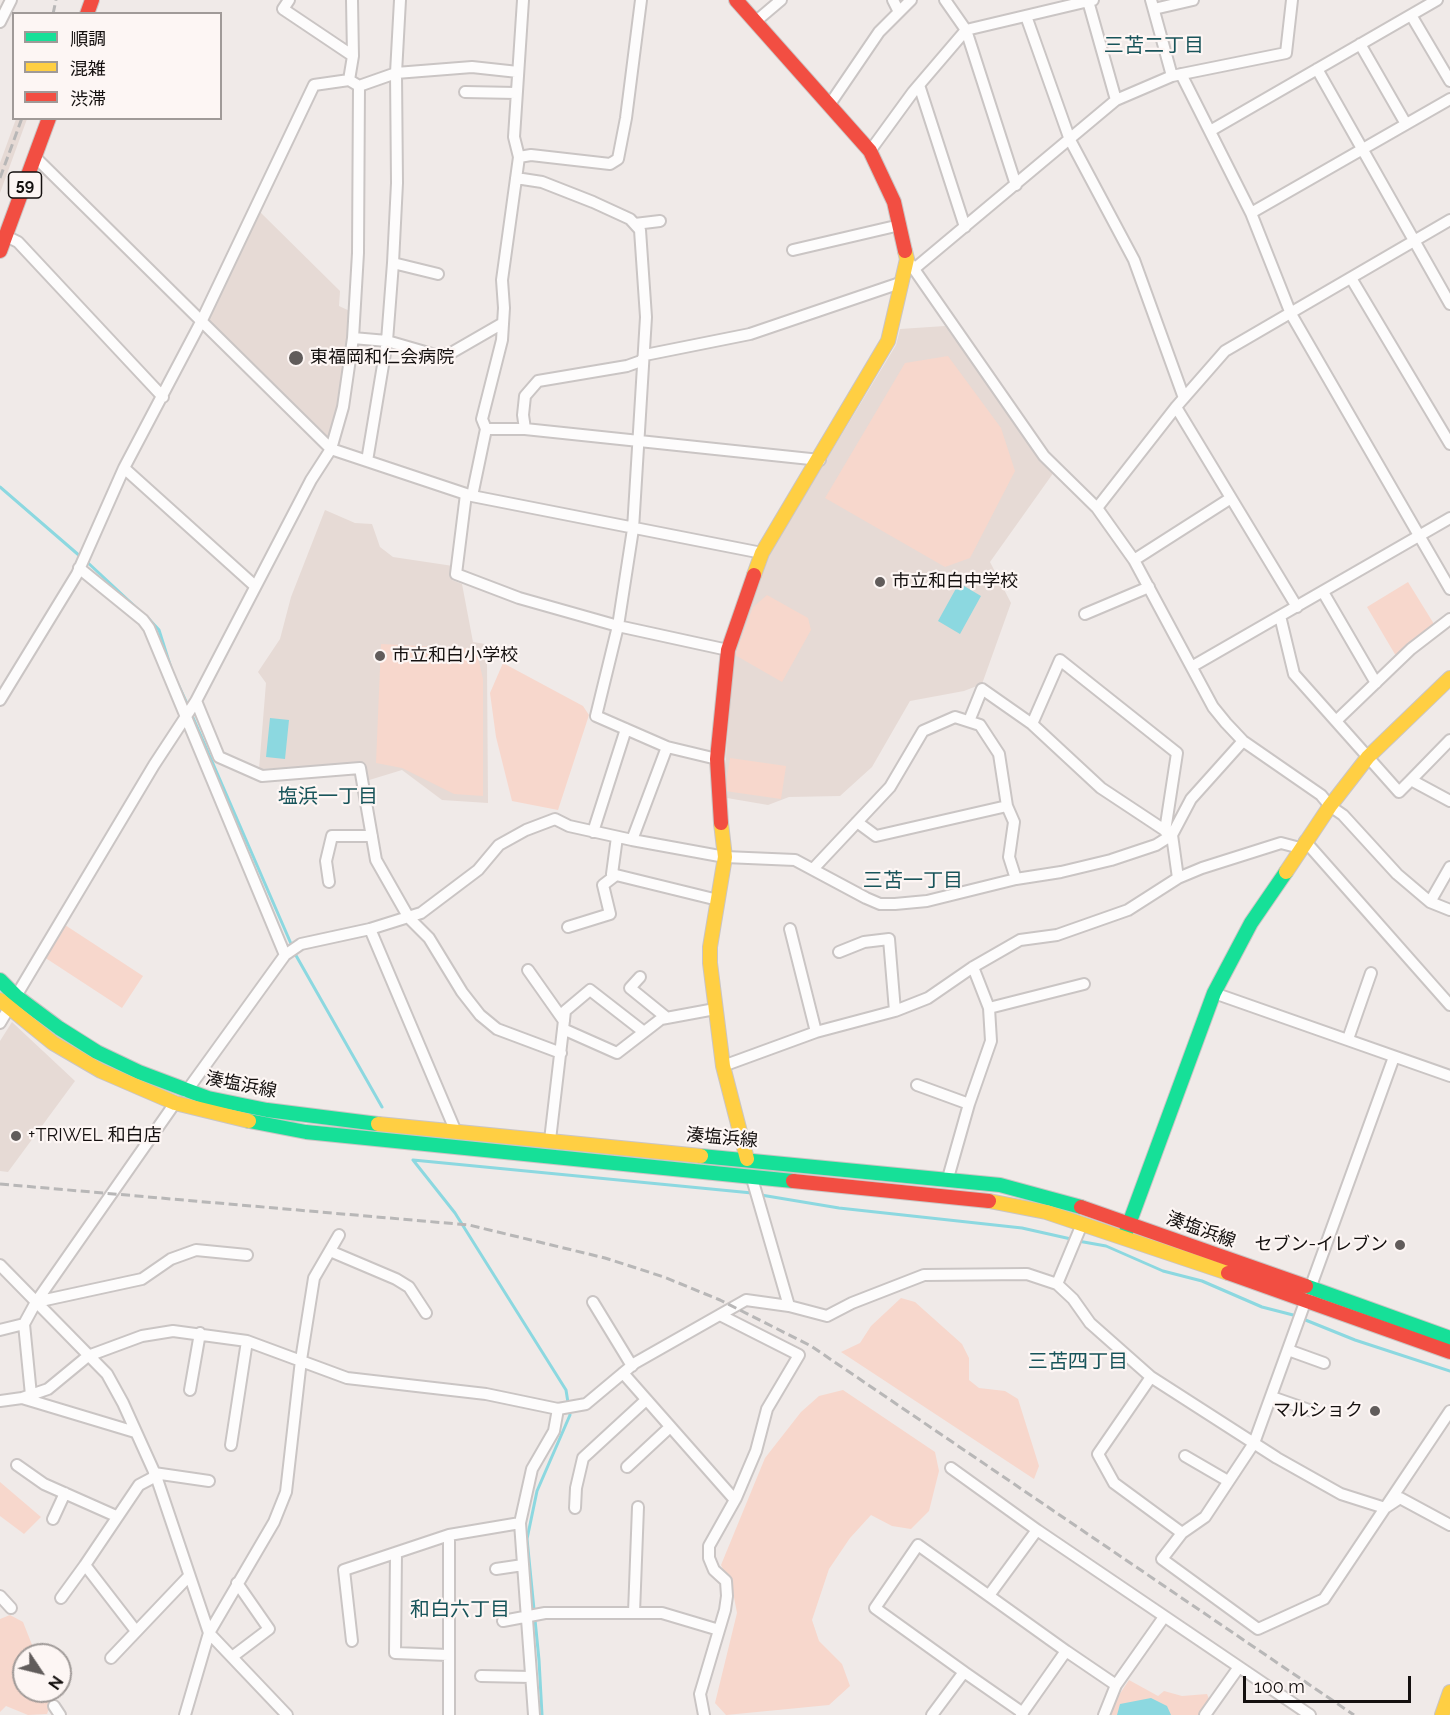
<!DOCTYPE html>
<meta charset="utf-8">
<style>
body{margin:0}
#map{position:relative;width:1450px;height:1715px;overflow:hidden;background:#f0eae8;font-family:Raleway,"Noto Sans JP",sans-serif}
canvas{display:block}
.legend{position:absolute;left:12px;top:12px;width:210px;height:108px;box-sizing:border-box;background:#fdf6f4;border:2px solid #a09a98;margin:0;padding:8px 10px;list-style:none;font-size:18px;color:#14100f}
.legend li{display:flex;align-items:center;gap:12px;height:30px}
.legend b{width:30px;border:2px solid #a09a98}
.north{position:absolute;left:12px;top:1643px;width:60px;height:60px;box-sizing:border-box;background:#fdf6f4;border:2px solid #a09a98;border-radius:50%;rotate:125deg;font-size:16px;font-weight:700;line-height:24px;text-align:center;color:#14100f}
.north::after{content:'';display:block;margin:auto;width:21px;height:27px;background:#615c5b;clip-path:polygon(50% 0,100% 100%,50% 72%,0 100%)}
.scale{position:absolute;left:1243px;top:1676px;width:168px;height:27px;box-sizing:border-box;border:3px solid #14100f;border-top:0;padding-left:8px;font-size:18px;line-height:21px;white-space:nowrap;color:#14100f;-webkit-text-stroke:4px #fdf6f4;paint-order:stroke}
</style>
<div id="map">
<canvas width="1450" height="1715"></canvas>
<ul class="legend">
<li><b style="height:8px;background:#16e098"></b>順調</li>
<li><b style="height:8px;background:#ffcf43"></b>混雑</li>
<li><b style="height:8px;background:#f24e42"></b>渋滞</li>
</ul>
<div class="north">N</div>
<div class="scale">100 m</div>
</div>
<script>
const c = document.querySelector('canvas').getContext('2d');
c.lineJoin = 'round';
function paint(path, color) { c.fillStyle = color; c.fill(path, 'evenodd'); }
const shape = rows => new Path2D(rows.map(r => 'M' + r).join(''));
function strokePath(path, color, width, dash) { c.strokeStyle = color; c.lineWidth = width; c.lineCap = dash ? 'butt' : 'round'; c.setLineDash(dash || []); c.stroke(path); }
function label(font, color, halo, rows, align = 'center') {
  c.font = font + ' Raleway,"Noto Sans JP",sans-serif'; c.lineWidth = 4.5; c.setLineDash([]); c.textBaseline = 'middle'; c.strokeStyle = halo; c.fillStyle = color; for (const [text, x, y, turn = 0] of rows) {
    c.save(); c.translate(x, y); c.rotate((+turn || 0) * Math.PI / 180); c.textAlign = isNaN(turn) ? turn : align; if (halo) c.strokeText(text, 0, 0); c.fillText(text, 0, 0); c.restore();
  }
}
paint(shape([
 [16,119,27,119,0,193,0,163],
 [258,210,340,291,339,306,352,312,340,397,329,443,208,319],
 [945,326,1011,414,1038,459,1054,472,990,562,1011,603,982,684,964,691,910,701,872,767,840,796,789,797,768,805,727,798,723,794,734,653,770,553,896,345,900,329],
 [325,510,355,523,372,524,380,547,393,557,453,566,452,580,462,584,473,642,503,647,503,658,492,654,487,664,488,803,442,800,402,770,366,781,364,766,259,769,266,683,258,672,280,639,291,597],
 [12,1022,75,1081,8,1172,0,1171,0,1041]
]), '#e6dad5');
paint(shape([
 [948,356,1001,428,1015,471,970,558,945,567,825,498,905,363],
 [1408,582,1434,624,1396,656,1367,607],
 [767,595,808,618,811,630,782,682,735,655,753,607],
 [381,644,476,649,483,679,483,796,454,794,402,768,376,763],
 [503,663,583,706,589,715,558,810,512,801,496,737,490,693],
 [730,758,786,766,781,799,725,791],
 [65,925,143,976,122,1008,44,957],
 [901,1298,915,1302,962,1344,969,1358,969,1380,979,1388,1005,1391,1018,1399,1039,1466,1034,1479,841,1352,860,1343,871,1326],
 [843,1390,935,1452,939,1471,929,1511,911,1529,892,1526,871,1515,850,1538,829,1569,812,1620,819,1641,842,1664,850,1686,829,1705,726,1715,715,1703,737,1613,733,1592,721,1565,765,1458,801,1412,819,1396],
 [0,1482,41,1517,24,1534,0,1516],
 [10,1615,23,1622,36,1655,24,1655,24,1691,49,1691,52,1700,47,1714,28,1715,6,1706,0,1712,0,1619],
 [1129,1680,1158,1696,1164,1691,1182,1696,1207,1694,1209,1699,1199,1715,1110,1715,1117,1698]
]), '#f7d7cc');
paint(shape([
 [959,583,981,596,960,634,938,621],
 [270,718,289,720,285,759,266,757],
 [1151,1698,1167,1706,1171,1715,1117,1715,1120,1704]
]), '#8cd8e0');
strokePath(shape([
 [0,487,81,557],
 [86,561,143,614],
 [148,618,159,630,171,668],
 [176,680,188,706],
 [191,713,292,946],
 [294,952,382,1107],
 [413,1160,752,1193],
 [413,1160,455,1213,566,1390,570,1415,537,1491,527,1539,539,1660,542,1715],
 [761,1195,839,1208,1022,1228,1071,1239],
 [1078,1241,1106,1246,1163,1271,1202,1281,1262,1307,1297,1316],
 [1303,1319,1355,1340,1450,1371]
]), '#8cd8e0', 3);
const street = shape([
 [289,0,283,9,353,56],
 [893,0,899,12],
 [945,0,966,30,1016,185],
 [1151,0,1172,76],
 [1088,1,1116,100],
 [1154,9,1193,0],
 [1411,15,1450,81],
 [1026,16,1070,140,1134,260,1184,398],
 [0,22,11,0],
 [755,22,781,0],
 [1360,44,1406,124],
 [1317,69,1450,304],
 [1181,74,1251,213,1291,314,1450,589],
 [349,80,353,56,352,0],
 [919,85,965,227],
 [359,86,396,73,472,67,518,72],
 [465,92,516,93],
 [830,104,879,32,911,0],
 [1210,131,1437,0],
 [870,151,913,92,966,30,1093,0],
 [35,157,331,449,472,496,762,553],
 [519,157,531,155,610,164,618,159,626,118,641,0],
 [516,178,542,182,593,202,630,219,640,230,646,317,633,529,618,626,596,716,667,747,717,759],
 [1251,213,1450,99],
 [635,224,660,221],
 [6,236,18,242,163,397],
 [793,250,900,225],
 [907,259,1044,456,1097,508,1134,560,1213,707,1226,723,1243,741,1321,795,1330,806,1343,815,1397,874,1430,902,1450,910],
 [393,263,397,183,396,73,400,0],
 [914,269,1116,100,1172,76,1286,53,1292,0],
 [1351,278,1450,444],
 [353,338,387,341,439,356,451,353,503,323],
 [1176,407,1297,607],
 [486,429,525,429],
 [820,460,525,429,523,415,525,396,538,381,627,366,641,361,645,355,750,334,900,283],
 [367,461,387,341,393,263,438,274],
 [124,468,255,586],
 [466,494,456,574,519,598,618,626,728,650],
 [472,496,486,429,482,419,502,340,504,308,502,280,519,157,514,137,523,0],
 [1097,508,1176,407,1225,351,1450,220],
 [1134,560,1231,498],
 [79,568,143,620,149,628,285,955],
 [1323,592,1376,683],
 [1085,614,1149,587],
 [1280,616,1294,674,1399,792,1411,780,1450,801],
 [1193,666,1450,518],
 [0,700,77,574,124,468,202,320,314,85,349,80,359,86],
 [196,701,219,757,262,776,360,768,376,860,409,918,429,938,462,992,480,1015,497,1029,561,1053],
 [969,721,982,689,1032,724,1101,788,1172,835,1178,878],
 [1336,721,1411,649,1450,619],
 [1032,724,1060,660,1177,753,1165,831],
 [1411,780,1450,740],
 [857,822,876,836,1007,806],
 [593,832,626,729],
 [617,837,612,874,718,900],
 [632,840,667,747],
 [1305,841,1450,1005],
 [813,869,890,787,923,731,955,717,980,725,999,754,1007,806,1014,822,1009,857,1016,879],
 [329,882,326,861,332,836,372,836],
 [1430,902,1450,867],
 [568,927,610,914,603,885,616,875],
 [370,929,456,1132],
 [790,929,816,1032],
 [839,952,864,942,889,939,895,1011],
 [528,970,564,1021],
 [640,977,630,988,667,1018],
 [1214,993,1450,1076],
 [989,1008,1084,984],
 [0,1023,154,765,196,701,311,480,331,449,343,407,353,338,358,253,359,86],
 [563,1029,565,1011,590,990,644,1032],
 [1348,1039,1371,973],
 [1394,1057,1254,1443,1205,1517,1182,1533,1162,1559,1258,1629,1324,1599,1450,1411],
 [723,1066,816,1032,895,1011,928,998,973,967,1020,940,1057,935,1128,910,1178,878,1202,868,1281,843,1300,848],
 [917,1085,969,1104],
 [186,1092,285,955,301,944,370,929,421,913,478,870,499,845,526,830,555,819,569,826,632,840,725,857,795,860,866,898,880,904,895,904,927,901,1016,879,1061,872,1111,860,1156,845,1172,835,1191,799,1243,741],
 [550,1140,563,1029,617,1053,661,1019,715,1009],
 [751,1175,789,1306],
 [948,1178,969,1104,991,1041,989,1008,973,967],
 [330,1251,396,1279,409,1287,426,1313],
 [0,1265,107,1374,123,1403,156,1476,209,1633,287,1715],
 [1057,1284,1082,1224],
 [36,1302,142,1279,171,1259,196,1250,247,1255],
 [593,1302,632,1366],
 [0,1330,24,1324],
 [1288,1350,1324,1363],
 [623,1373,735,1500],
 [1151,1377,1098,1454,1114,1483,1182,1533],
 [190,1390,200,1333],
 [31,1395,24,1324,36,1302,175,1103],
 [1272,1397,1312,1411],
 [22,1398,135,1432],
 [0,1401,22,1398,48,1389,88,1356,142,1336,173,1331,247,1341,347,1378,486,1394,558,1409,586,1404,635,1363,746,1300,789,1306,827,1316,852,1303,924,1275,1027,1274,1057,1284,1073,1299,1090,1323,1151,1377,1277,1458,1341,1494,1385,1508,1400,1498,1450,1525],
 [231,1445,247,1341],
 [1185,1456,1228,1481],
 [17,1465,44,1484,116,1516],
 [627,1467,670,1427],
 [951,1468,1037,1530,1310,1715],
 [154,1473,209,1481],
 [575,1508,576,1488,583,1458,646,1400],
 [53,1519,65,1493],
 [449,1535,449,1715],
 [396,1553,395,1653,448,1655],
 [496,1569,523,1565],
 [990,1594,1037,1530],
 [0,1596,11,1608],
 [61,1598,85,1565],
 [634,1613,638,1507],
 [503,1621,545,1613,662,1613,719,1630],
 [136,1631,85,1565,139,1485,156,1476],
 [352,1641,344,1570,449,1535,520,1523],
 [1066,1651,1116,1685],
 [232,1657,269,1629,237,1583],
 [111,1658,189,1576],
 [964,1672,1023,1713],
 [481,1676,531,1677],
 [54,1706,60,1715],
 [185,1715,209,1633,274,1522,286,1492,301,1360,314,1278,339,1235],
 [534,1715,520,1523,532,1469,554,1431,558,1409],
 [704,1715,700,1694,725,1610,727,1596,726,1581,714,1570,709,1558,709,1546,736,1498,756,1451,767,1409,799,1355,720,1315],
 [932,1715,964,1672,875,1608,918,1545,1066,1651,1021,1715],
 [1104,1715,1116,1685,1164,1617],
 [1205,1715,1239,1667]
]);
const fast = shape([
 [0,980,16,996,59,1028,97,1052,139,1072,208,1098,267,1110,378,1124],
 [249,1121,306,1132,793,1181],
 [701,1156,1000,1185,1081,1207],
 [1126,1232,1214,993,1251,923,1286,872],
 [1306,1286,1450,1338]
]);
const slow = shape([
 [754,575,762,553,888,341,907,259,905,251],
 [721,823,725,857,710,947,710,963,723,1066,747,1159],
 [1286,872,1330,806,1368,757,1450,678],
 [0,1000,53,1043,101,1071,175,1103,249,1121],
 [378,1124,701,1156],
 [989,1201,1046,1212,1228,1273],
 [1442,1715,1450,1692]
]);
const jam = shape([
 [736,0,870,151,894,202,905,251],
 [87,14,92,0],
 [0,251,49,118],
 [721,823,717,759,728,650,754,575],
 [793,1181,989,1201],
 [1081,1207,1306,1286],
 [1228,1273,1450,1352]
]);
strokePath(street, '#cac5c4', 14);
strokePath(fast, '#cac5c4', 16);
strokePath(slow, '#cac5c4', 16);
strokePath(jam, '#cac5c4', 16);
strokePath(street, '#fdfcfc', 10);
strokePath(fast, '#16e098', 14);
strokePath(slow, '#ffcf43', 14);
strokePath(jam, '#f24e42', 14);
strokePath(shape([
 [53,14,56,0],
 [0,178,22,118],
 [0,1184,469,1225,605,1258,664,1277,720,1300,811,1346,1354,1715]
]), '#b8b7b7', 3, [9, 4.5]);
for (const [x, y, r, color] of [
 [296,358,8,"#615c5b"],
 [880,582,6,"#615c5b"],
 [380,656,6,"#615c5b"],
 [16,1136,6,"#615c5b"],
 [1400,1245,6,"#615c5b"],
 [1375,1411,6,"#615c5b"]
]) { const dot = new Path2D(); dot.arc(x, y, r, 0, 2 * Math.PI); c.fillStyle = color; c.fill(dot); strokePath(dot, '#fdf6f4', 2); }
for (const [x, y, w] of [
 [25,185,33]
]) { const box = new Path2D(); box.roundRect(x - w / 2, y - 13, w, 26, 4.5); c.fillStyle = '#fdf6f4'; c.fill(box); strokePath(box, '#14100f', 1.5); }
label('bold 16px', '#14100f', null, [
 ["59",25,185]
]);
label('18px', '#14100f', '#fdf6f4', [
 ["東福岡和仁会病院",310,358],
 ["市立和白中学校",892,582],
 ["市立和白小学校",392,656],
 ["+TRIWEL 和白店",28,1136],
 ["セブン-イレブン",1388,1245,"right"],
 ["マルショク",1363,1411,"right"]
], 'left');
label('18px', '#14100f', '#fdf6f4', [
 ["湊塩浜線",241,1085,11],
 ["湊塩浜線",722,1138,5],
 ["湊塩浜線",1201,1230,20]
]);
label('20px', '#18545a', '#fdf6f4', [
 ["三苫二丁目",1154,46],
 ["塩浜一丁目",328,797],
 ["三苫一丁目",913,881],
 ["三苫四丁目",1078,1362],
 ["和白六丁目",460,1610]
]);
</script>
